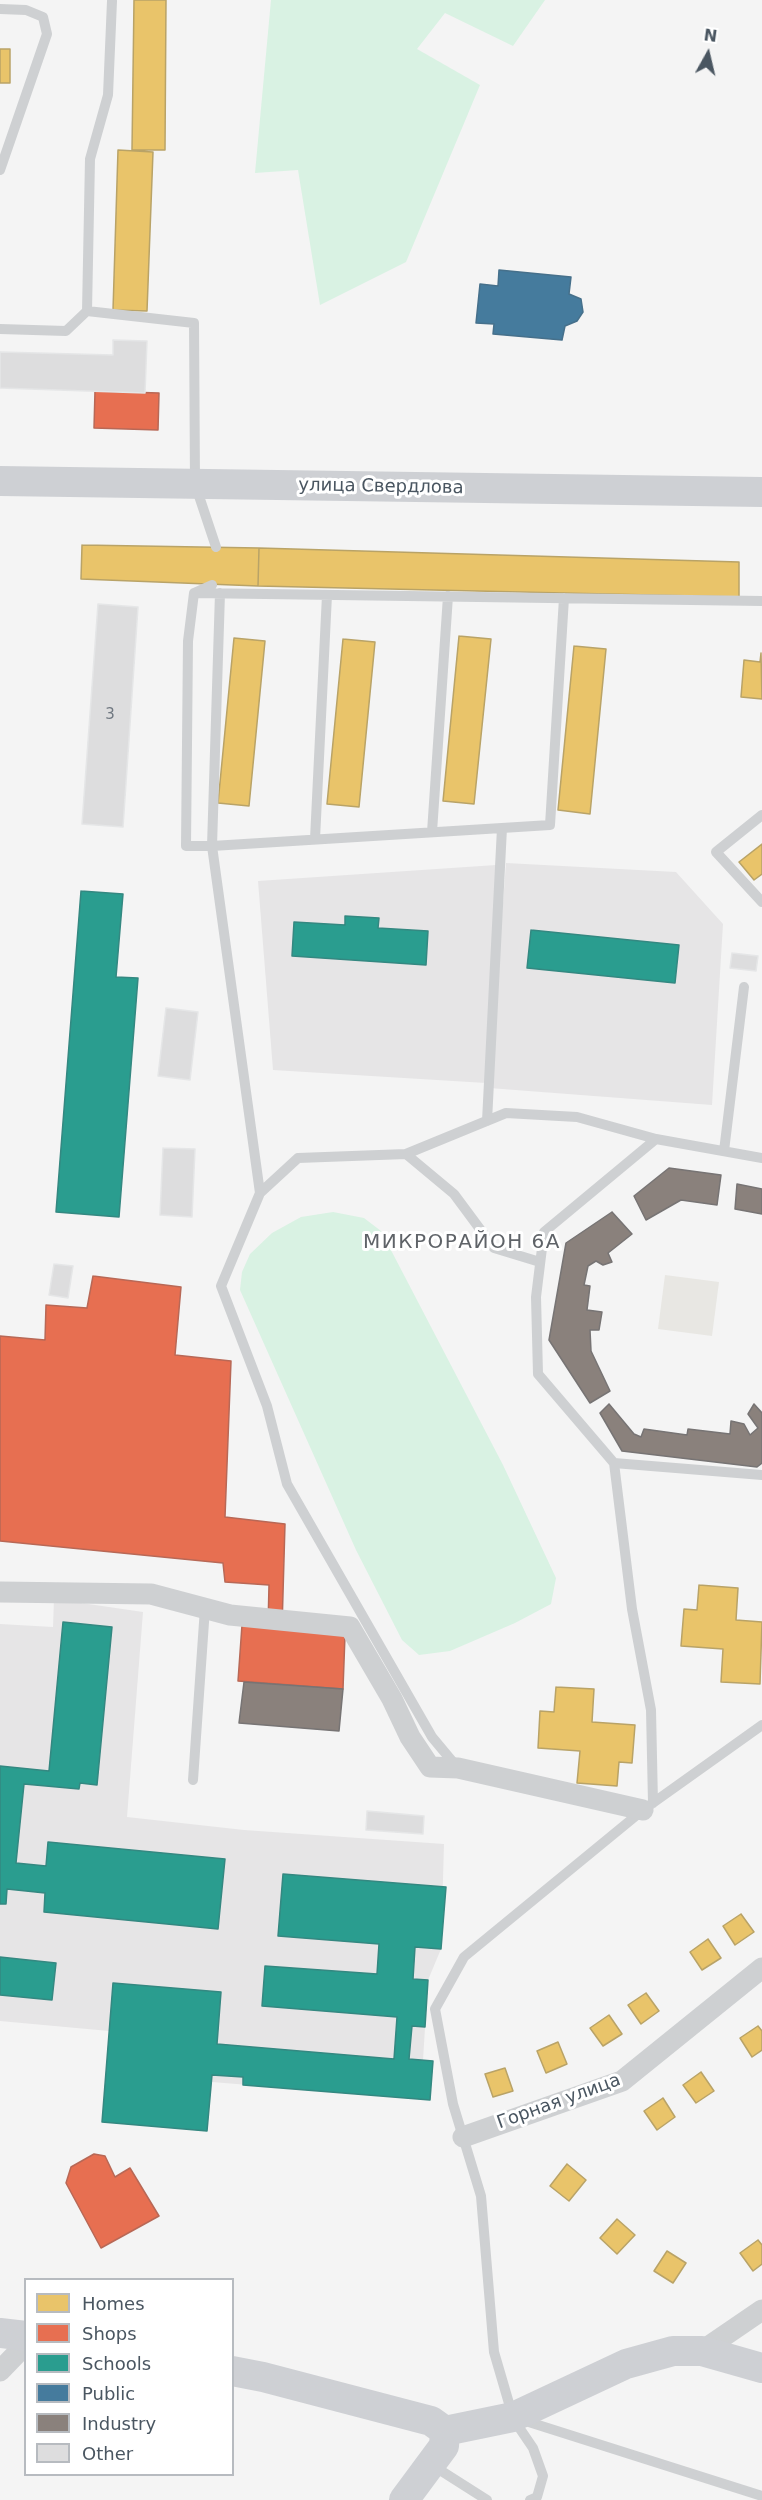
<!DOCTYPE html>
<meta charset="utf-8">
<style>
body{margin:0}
#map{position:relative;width:762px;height:2500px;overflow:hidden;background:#f4f4f4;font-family:"DejaVu Sans",sans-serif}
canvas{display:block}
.legend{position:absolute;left:24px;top:2278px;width:210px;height:198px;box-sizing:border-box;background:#fff;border:2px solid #b7bbc0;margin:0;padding:8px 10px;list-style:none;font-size:18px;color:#4a5661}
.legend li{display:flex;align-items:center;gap:12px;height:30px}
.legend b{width:30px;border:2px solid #b7bbc0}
.north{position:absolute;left:678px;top:24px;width:60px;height:60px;-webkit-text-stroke:4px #fff;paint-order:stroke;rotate:8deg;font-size:16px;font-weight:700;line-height:24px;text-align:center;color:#4a5661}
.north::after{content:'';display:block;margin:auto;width:21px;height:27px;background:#4a5661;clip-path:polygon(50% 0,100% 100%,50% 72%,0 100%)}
</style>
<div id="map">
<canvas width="762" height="2500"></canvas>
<ul class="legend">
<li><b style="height:16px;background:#e9c46a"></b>Homes</li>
<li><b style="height:16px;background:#e76f51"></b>Shops</li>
<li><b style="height:16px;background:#2a9d8f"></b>Schools</li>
<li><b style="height:16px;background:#457b9d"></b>Public</li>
<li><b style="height:16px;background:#8a817c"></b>Industry</li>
<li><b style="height:16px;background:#ddddde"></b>Other</li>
</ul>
<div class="north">N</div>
</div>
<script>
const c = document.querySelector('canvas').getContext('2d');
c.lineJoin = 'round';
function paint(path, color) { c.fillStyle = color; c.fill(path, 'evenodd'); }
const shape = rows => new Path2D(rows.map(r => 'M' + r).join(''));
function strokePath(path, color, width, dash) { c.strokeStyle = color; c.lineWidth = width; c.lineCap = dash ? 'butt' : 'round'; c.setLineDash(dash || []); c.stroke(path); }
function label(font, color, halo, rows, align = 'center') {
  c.font = font + ' "DejaVu Sans",sans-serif'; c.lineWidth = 6; c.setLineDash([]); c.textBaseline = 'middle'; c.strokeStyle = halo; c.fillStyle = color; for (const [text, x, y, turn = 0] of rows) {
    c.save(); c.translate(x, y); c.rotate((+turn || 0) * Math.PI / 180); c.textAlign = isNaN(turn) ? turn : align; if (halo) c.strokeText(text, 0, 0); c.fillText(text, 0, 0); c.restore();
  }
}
paint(shape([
 [665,1275,719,1282,712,1336,658,1329]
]), '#e8e7e3');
paint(shape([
 [506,863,676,872,723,924,712,1105,489,1088],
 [496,865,486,1083,273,1070,258,881],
 [54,1599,143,1612,127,1817,244,1830,444,1844,441,1949,428,1980,423,2060,430,2100,212,2082,207,2131,102,2122,109,2031,0,2021,0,1624,53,1627]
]), '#e6e5e6');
paint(shape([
 [271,0,545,0,513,46,445,13,417,49,480,85,406,262,320,305,298,170,255,173],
 [333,1212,364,1218,381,1231,503,1465,556,1578,551,1604,515,1623,450,1651,419,1655,402,1640,356,1550,240,1290,242,1272,250,1254,272,1233,301,1217]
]), '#d9f2e3');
const homes = shape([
 [134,0,166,0,165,150,132,150,134,0],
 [0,49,10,49,10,83,0,83,0,49],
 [118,150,153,152,147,311,113,310,118,150],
 [82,545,259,548,258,586,81,579,82,545],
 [259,548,739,562,739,597,258,586,259,548],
 [459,636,491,639,474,804,443,801,459,636],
 [234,638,265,641,249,806,218,803,234,638],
 [343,639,375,642,359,807,327,804,343,639],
 [574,646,606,649,590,814,558,810,574,646],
 [761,653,762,699,741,697,744,660,760,662,761,653],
 [762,844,762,874,754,880,739,862,762,844],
 [699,1585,738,1588,736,1620,762,1622,760,1684,721,1682,723,1649,681,1646,684,1609,697,1610,699,1585],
 [556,1687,594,1689,592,1722,635,1725,632,1763,619,1762,617,1786,577,1783,580,1751,538,1748,540,1711,554,1712,556,1687],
 [741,1914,754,1932,735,1945,723,1926,741,1914],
 [708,1939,721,1958,702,1970,690,1952,708,1939],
 [646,1993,659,2011,641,2024,628,2005,646,1993],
 [609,2015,622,2034,603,2046,590,2028,609,2015],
 [758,2026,762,2031,762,2050,752,2057,740,2038,758,2026],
 [558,2042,567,2064,546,2073,537,2051,558,2042],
 [505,2068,513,2091,493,2097,485,2074,505,2068],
 [701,2072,714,2091,696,2103,683,2085,701,2072],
 [663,2098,675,2117,657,2130,644,2111,663,2098],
 [567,2164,586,2180,569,2201,550,2186,567,2164],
 [617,2219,635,2235,617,2254,600,2238,617,2219],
 [758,2240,762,2245,762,2264,753,2271,740,2253,758,2240],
 [667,2251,686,2263,673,2283,654,2271,667,2251]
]);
paint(homes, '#e9c46a');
strokePath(homes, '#b9a367', 1.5);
const shops = shape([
 [95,391,159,393,158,430,94,428,95,391],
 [93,1276,181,1287,175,1355,231,1361,225,1517,285,1524,282,1628,345,1635,343,1689,238,1681,242,1625,268,1627,269,1585,225,1582,223,1563,0,1541,0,1336,45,1340,46,1305,87,1308,93,1276],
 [94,2154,105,2156,115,2177,130,2168,159,2216,101,2248,66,2183,71,2167,94,2154]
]);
paint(shops, '#e76f51');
strokePath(shops, '#b86856', 1.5);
const schools = shape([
 [81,891,123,894,116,977,138,978,119,1217,56,1212,81,891],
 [345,916,379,918,378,928,428,931,426,965,292,956,294,922,345,925,345,916],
 [531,930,679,945,675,983,527,968,531,930],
 [63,1622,112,1627,97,1785,80,1783,79,1789,24,1784,16,1863,46,1866,48,1842,225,1859,218,1929,44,1912,45,1893,7,1889,6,1904,0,1904,0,1766,49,1771,63,1622],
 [283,1874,446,1887,441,1949,415,1947,413,1979,428,1980,425,2027,412,2026,409,2059,433,2061,430,2100,243,2085,243,2077,212,2075,207,2131,102,2122,113,1983,221,1992,217,2044,394,2059,397,2017,262,2006,265,1966,377,1974,379,1944,278,1936,283,1874],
 [0,1957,56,1963,52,2000,0,1995,0,1957]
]);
paint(schools, '#2a9d8f');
strokePath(schools, '#348881', 1.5);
const public = shape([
 [499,270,571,277,569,294,581,299,583,312,577,321,565,326,562,340,493,334,494,324,476,323,480,284,498,286,499,270]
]);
paint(public, '#457b9d');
strokePath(public, '#46708b', 1.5);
const industry = shape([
 [669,1168,721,1175,717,1205,681,1200,646,1220,634,1196,669,1168],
 [737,1184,762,1189,762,1214,735,1209,737,1184],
 [612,1212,632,1234,608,1253,612,1262,603,1265,596,1261,588,1266,584,1285,590,1286,587,1310,602,1312,599,1330,590,1330,591,1351,610,1391,590,1403,549,1340,566,1243,612,1212],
 [609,1404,634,1434,641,1437,644,1429,687,1435,688,1429,730,1434,731,1421,744,1424,750,1435,758,1428,748,1414,754,1404,762,1413,762,1463,757,1467,622,1451,600,1413,609,1404],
 [244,1682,343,1689,339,1731,239,1723,244,1682]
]);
paint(industry, '#8a817c');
strokePath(industry, '#777474', 1.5);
const building = shape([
 [113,340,147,341,145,393,0,388,0,352,113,355,113,340],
 [98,604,138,607,123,827,82,824,98,604],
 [732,953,758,956,756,971,730,968,732,953],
 [166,1008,198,1012,190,1080,158,1076,166,1008],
 [163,1148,195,1149,192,1217,160,1215,163,1148],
 [54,1264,73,1266,68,1298,49,1295,54,1264],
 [367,1811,424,1816,423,1834,366,1830,367,1811]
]);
paint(building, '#ddddde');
strokePath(building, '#e5e6e7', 1.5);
strokePath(shape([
 [0,9,26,10,43,17,47,34,0,170],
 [87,311,90,159,108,95,112,1],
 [0,329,66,331,87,311,194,323,195,484,216,547],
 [212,585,194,593,762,601],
 [194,593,188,641,186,846,212,846,260,1193,221,1286,267,1406,287,1484,432,1737,457,1767],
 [220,593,212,846,550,825,564,598],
 [762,815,716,852,762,902],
 [432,832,448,596],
 [315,839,327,595],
 [487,1121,502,828],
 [724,1151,744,987],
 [406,1154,506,1113,577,1117,656,1139],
 [260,1193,298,1158,406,1154,454,1194,494,1248,540,1262],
 [614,1463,762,1475],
 [762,1725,643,1810,464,1957,435,2009,453,2104,481,2196,494,2352,513,2417,762,2496],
 [193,1780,205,1608],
 [653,1803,651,1710,632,1609,614,1463,538,1374,536,1297,544,1232,656,1139,762,1158],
 [514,2420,533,2448,543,2476,537,2497,530,2500],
 [432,2465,487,2500]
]), '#ced0d2', 10);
strokePath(shape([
 [0,1592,151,1594,230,1615,350,1627,392,1699,410,1737,430,1767,458,1768,643,1810],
 [463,2137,622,2081,762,1968],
 [702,2351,762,2310],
 [0,2371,26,2344]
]), '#ced0d2', 21);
strokePath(shape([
 [0,481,762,492],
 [0,2333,26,2336],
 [232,2371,263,2377,431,2421,445,2431],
 [445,2431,513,2417,626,2364,673,2351,702,2351,762,2368],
 [404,2500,444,2446,445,2431]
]), '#ced0d4', 30);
label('15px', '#707881', null, [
 ["3",110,715]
]);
label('18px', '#4a5661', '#fff', [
 ["улица Свердлова",381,487,1],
 ["Горная улица",559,2102,-20]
]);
c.letterSpacing = '1.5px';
label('20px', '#5f6368', '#fff', [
 ["МИКРОРАЙОН 6А",462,1243]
]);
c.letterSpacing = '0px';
</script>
